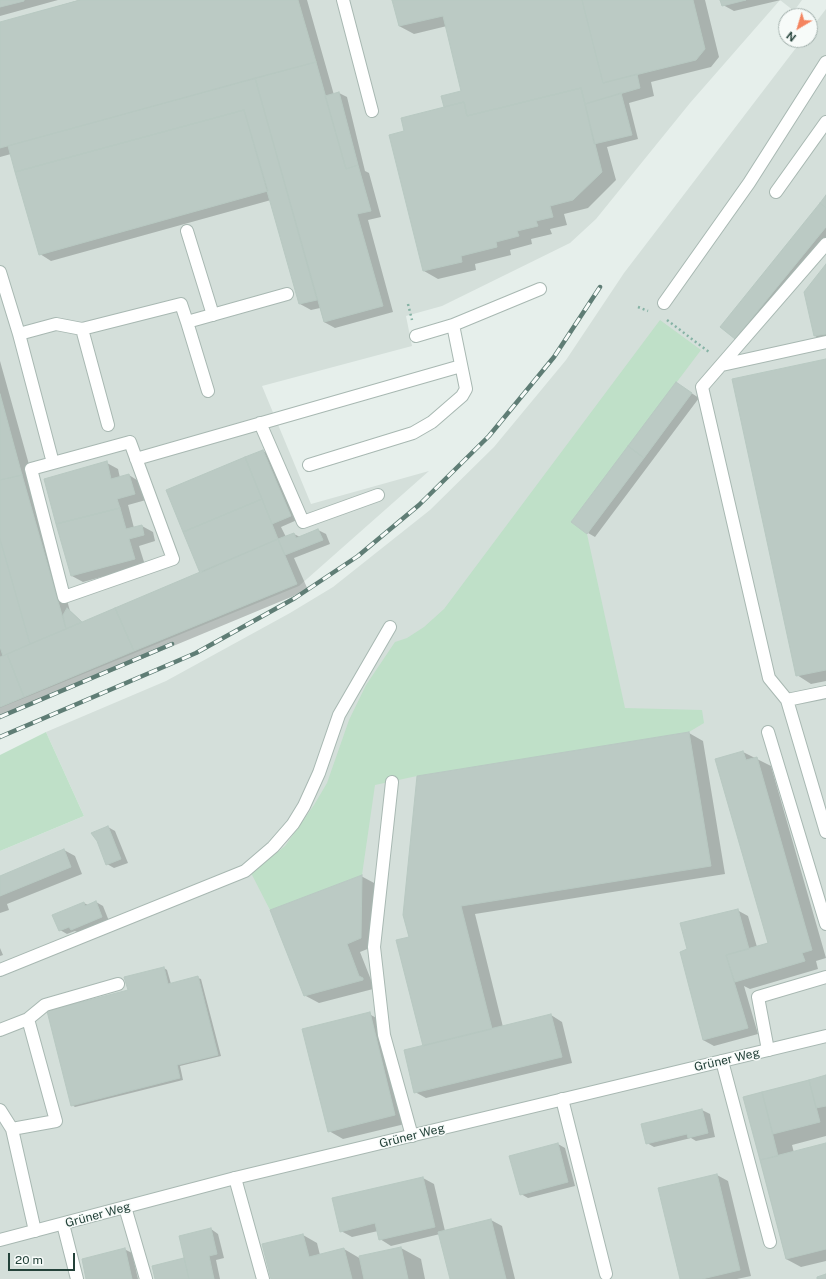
<!DOCTYPE html>
<meta charset="utf-8">
<style>
body{margin:0}
#map{position:relative;width:826px;height:1279px;overflow:hidden;background:#e6efeb;font-family:"Public Sans",sans-serif}
canvas{display:block}
.north{position:absolute;left:778px;top:8px;width:40px;height:40px;box-sizing:border-box;background:#f7fbf9;border:1px solid #a3b1ad;border-radius:50%;rotate:218deg;font-size:11px;font-weight:700;line-height:16px;text-align:center;color:#24423a}
.north::after{content:'';display:block;margin:auto;width:14px;height:18px;background:#f4845f;clip-path:polygon(50% 0,100% 100%,50% 72%,0 100%)}
.scale{position:absolute;left:8px;top:1253px;width:67px;height:18px;box-sizing:border-box;border:2px solid #24423a;border-top:0;padding-left:5px;font-size:12px;line-height:14px;white-space:nowrap;color:#24423a;-webkit-text-stroke:3px #f7fbf9;paint-order:stroke}
</style>
<div id="map">
<canvas width="826" height="1279"></canvas>
<div class="north">N</div>
<div class="scale">20 m</div>
</div>
<script>
const c = document.querySelector('canvas').getContext('2d');
c.lineJoin = 'round';
function paint(path, color) { c.fillStyle = color; c.fill(path, 'evenodd'); }
const shape = rows => new Path2D(rows.map(r => 'M' + r).join(''));
function strokePath(path, color, width, dash) { c.strokeStyle = color; c.lineWidth = width; c.lineCap = dash ? 'butt' : 'round'; c.setLineDash(dash || []); c.stroke(path); }
function label(font, color, halo, rows, align = 'center') {
  c.font = font + ' "Public Sans",sans-serif'; c.lineWidth = 3; c.setLineDash([]); c.textBaseline = 'middle'; c.strokeStyle = halo; c.fillStyle = color; for (const [text, x, y, turn = 0] of rows) {
    c.save(); c.translate(x, y); c.rotate((+turn || 0) * Math.PI / 180); c.textAlign = isNaN(turn) ? turn : align; if (halo) c.strokeText(text, 0, 0); c.fillText(text, 0, 0); c.restore();
  }
}
paint(shape([
 [0,0,802,0,794,11,780,0,690,103,596,219,570,243,442,306,406,316,412,346,262,386,311,504,429,471,299,586,0,708],
 [826,9,826,1279,0,1279,0,851,84,816,46,732,166,681,290,613,333,587,430,510,494,447,566,360,624,273,802,40,810,40,810,30]
]), '#d4dfda');
paint(shape([
 [660,320,701,350,571,522,587,534,625,708,702,710,704,723,689,732,417,776,375,785,362,875,270,910,251,873,285,846,314,805,327,783,349,720,366,685,395,642,407,638,424,627,444,609],
 [46,732,84,816,0,851,0,755]
]), '#bfe0c8');
paint(shape([
 [0,0,58,0,0,16],
 [79,0,307,0,334,95,339,93,347,97,365,171,369,173,381,217,368,220,393,312,335,328,324,322,320,308,311,310,300,304,271,200,51,261,40,254,11,154,0,157,0,23],
 [393,0,705,0,719,57,711,67,651,82,654,96,629,103,638,139,607,147,616,180,588,208,564,214,567,225,550,229,552,234,531,239,532,244,510,250,511,255,475,264,476,270,438,279,424,271,406,132,445,108,442,97,463,92,447,26,414,34,399,26],
 [721,0,781,0,734,11,723,5],
 [826,197,826,247,747,345,736,339,721,327],
 [826,265,826,342,815,336],
 [826,360,826,681,811,684,797,675],
 [0,361,70,611,81,621,74,624,74,626,201,574,263,451,270,455,297,520,281,527,286,537,294,534,300,537,318,530,326,534,330,544,294,558,308,590,0,718,0,648,2,649,0,643],
 [676,383,699,398,595,537,588,533],
 [107,463,118,469,120,478,129,475,140,482,146,500,128,505,134,528,142,526,153,532,155,541,139,546,145,565,83,582,72,576],
 [689,733,703,741,725,874,475,914,503,1027,551,1015,562,1022,572,1063,426,1098,415,1092,424,1046,410,938],
 [743,752,771,766,826,958,816,961,818,969,750,989,744,986,758,1034,714,1046,703,1040,688,950,737,910,748,916,757,947,769,943,716,759],
 [108,827,115,831,128,863,114,868,107,864],
 [64,850,75,856,82,874,7,904,9,910,0,913,0,877],
 [361,876,376,884,375,946,360,952,373,985,377,988,319,1003,304,995],
 [96,902,103,906,109,921,79,933,75,931,67,934,60,930,84,903,88,905],
 [0,948,3,955,0,956],
 [164,968,167,970,171,984,198,978,201,979,221,1056,180,1066,183,1080,75,1107,72,1105,129,991],
 [369,1014,384,1022,409,1123,343,1139,329,1131],
 [826,1076,826,1136,792,1145,794,1153,826,1144,826,1261,801,1267,786,1259,744,1097],
 [702,1110,710,1114,715,1137,696,1141,691,1138,654,1147,647,1143],
 [558,1144,565,1148,575,1186,528,1198,521,1194],
 [717,1175,728,1181,751,1276,737,1279,681,1279],
 [423,1178,434,1184,445,1231,491,1220,502,1226,515,1279,451,1279,440,1234,391,1246,380,1239,378,1231,352,1237,341,1231],
 [211,1229,218,1234,224,1258,216,1260,220,1279,156,1279,153,1266,185,1259],
 [303,1235,317,1243,320,1255,344,1249,361,1259,401,1248,421,1259,425,1279,272,1279],
 [124,1249,132,1253,138,1279,88,1279]
]), '#0003');
const building = shape([
 [0,0,24,0,24,1,0,7,0,0],
 [80,0,298,0,316,62,0,148,0,22,80,0],
 [392,0,582,0,603,83,637,74,640,88,585,104,581,88,467,116,464,102,444,107,441,96,461,91,443,16,399,26,392,0],
 [582,0,693,0,705,49,696,60,603,83,582,0],
 [720,0,746,0,722,6,720,0],
 [316,62,346,169,358,165,371,211,357,214,383,306,324,322,255,78,316,62],
 [255,78,317,300,299,304,244,110,15,172,8,146,255,78],
 [581,88,602,172,573,200,550,206,553,217,536,221,538,226,517,231,519,236,496,242,497,247,461,256,462,262,423,271,389,135,404,131,401,118,464,102,467,116,581,88],
 [339,92,358,165,346,169,325,96,339,92],
 [621,93,632,135,594,144,585,104,621,93],
 [244,110,268,191,39,255,15,172,244,110],
 [826,195,826,208,820,203,826,195],
 [820,203,826,208,826,227,735,339,720,327,820,203],
 [826,264,826,334,814,336,804,292,826,264],
 [826,359,826,670,796,676,732,379,826,359],
 [676,382,692,393,644,458,628,446,676,382],
 [0,394,22,475,0,480,0,394],
 [628,446,644,458,587,534,571,522,628,446],
 [263,450,291,516,272,524,245,457,263,450],
 [245,457,262,499,183,532,166,490,245,457],
 [107,461,111,479,129,474,135,494,117,499,120,508,56,524,44,479,107,461],
 [22,475,66,629,30,644,0,539,0,480,22,475],
 [262,499,278,539,200,573,183,532,262,499],
 [120,508,126,529,142,525,144,535,129,539,135,559,71,576,56,524,120,508],
 [318,529,323,540,285,555,278,539,294,533,296,538,318,529],
 [0,539,30,644,3,656,0,647,0,539],
 [278,539,297,584,134,651,115,608,278,539],
 [67,608,82,622,66,629,63,615,67,608],
 [115,608,134,651,24,697,7,654,115,608],
 [7,654,24,697,0,707,0,657,7,654],
 [689,732,711,866,461,906,492,1029,423,1046,396,940,409,937,403,915,417,776,689,732],
 [743,751,746,760,757,757,812,950,802,953,805,961,735,982,726,955,768,943,715,759,743,751],
 [108,826,121,859,106,865,97,841,91,833,108,826],
 [64,849,71,867,0,896,0,876,64,849],
 [362,875,361,938,347,944,359,976,363,978,363,980,304,996,270,910,362,875],
 [96,901,102,917,71,930,69,927,59,931,52,915,84,902,85,906,96,901],
 [738,909,749,949,726,955,748,1028,703,1040,680,952,687,949,680,923,738,909],
 [164,967,168,984,198,976,218,1055,177,1065,180,1078,71,1106,47,1011,128,990,124,977,164,967],
 [370,1012,395,1115,328,1132,302,1029,370,1012],
 [551,1014,562,1057,414,1093,404,1050,551,1014],
 [826,1075,826,1106,816,1108,809,1080,826,1075],
 [809,1080,820,1122,773,1134,762,1092,809,1080],
 [762,1092,778,1156,760,1160,743,1097,762,1092],
 [702,1109,708,1133,688,1138,687,1134,646,1144,641,1124,702,1109],
 [558,1143,568,1182,520,1195,509,1156,558,1143],
 [826,1143,826,1249,786,1259,760,1160,826,1143],
 [717,1174,740,1270,702,1279,680,1279,658,1188,717,1174],
 [423,1177,435,1227,379,1240,375,1223,340,1232,332,1198,423,1177],
 [491,1219,506,1279,450,1279,438,1232,491,1219],
 [211,1228,217,1254,209,1256,214,1279,189,1279,179,1236,211,1228],
 [303,1234,309,1257,344,1248,352,1279,271,1279,262,1244,303,1234],
 [401,1247,408,1279,364,1279,359,1256,401,1247],
 [125,1248,132,1279,86,1279,82,1259,125,1248],
 [184,1258,189,1279,155,1279,152,1266,184,1258],
 [826,1274,826,1279,817,1279,817,1277,826,1274]
]);
paint(building, '#bbcac4');
strokePath(building, '#b8c9c2', 1);
const service = shape([
 [343,0,372,111],
 [776,192,826,122],
 [187,231,213,315],
 [826,244,702,387,769,678,787,700,826,692],
 [0,272,19,334],
 [664,303,749,183,826,62],
 [82,329,108,425],
 [416,336,453,325],
 [722,365,826,342],
 [208,391,187,322,287,294],
 [260,423,303,522,378,495],
 [130,442,173,559,64,597,31,469,130,442],
 [136,459,461,366],
 [53,463,19,334,56,324,82,329,181,304,187,322],
 [309,465,413,433,432,422,462,396,466,389,453,325,540,289],
 [787,700,826,832],
 [768,732,826,924],
 [392,782,374,947,384,1035,412,1136],
 [0,970,245,871,273,847,293,824,304,806,319,773,339,715,390,627],
 [28,1019,56,1121,12,1129,35,1231],
 [0,1030,28,1019,45,1005,118,984],
 [768,1050,758,997,826,977],
 [722,1061,770,1242],
 [562,1099,606,1274],
 [0,1110,12,1129],
 [235,1178,263,1279],
 [125,1207,146,1279],
 [63,1224,77,1279]
]);
const tertiary = shape([
 [0,1240,235,1178,826,1036]
]);
strokePath(service, '#a8b8b2', 14);
strokePath(tertiary, '#a8b8b2', 14);
strokePath(shape([
 [408,304,412,320],
 [638,307,648,311],
 [667,320,709,352]
]), '#86b3a5', 2.5, [2, 3]);
strokePath(service, '#fff', 12);
strokePath(tertiary, '#fff', 12);
const rail = shape([
 [0,717,172,644],
 [0,737,196,653,295,598,358,556,419,505,489,436,554,357,600,287]
]);
strokePath(rail, '#5f7d75', 4.5);
strokePath(rail, '#f7fbf9', 3, [9]);
label('12px', '#24423a', '#f7fbf9', [
 ["Grüner Weg",727,1060,-13],
 ["Grüner Weg",412,1136,-14],
 ["Grüner Weg",98,1215,-15]
]);
</script>
